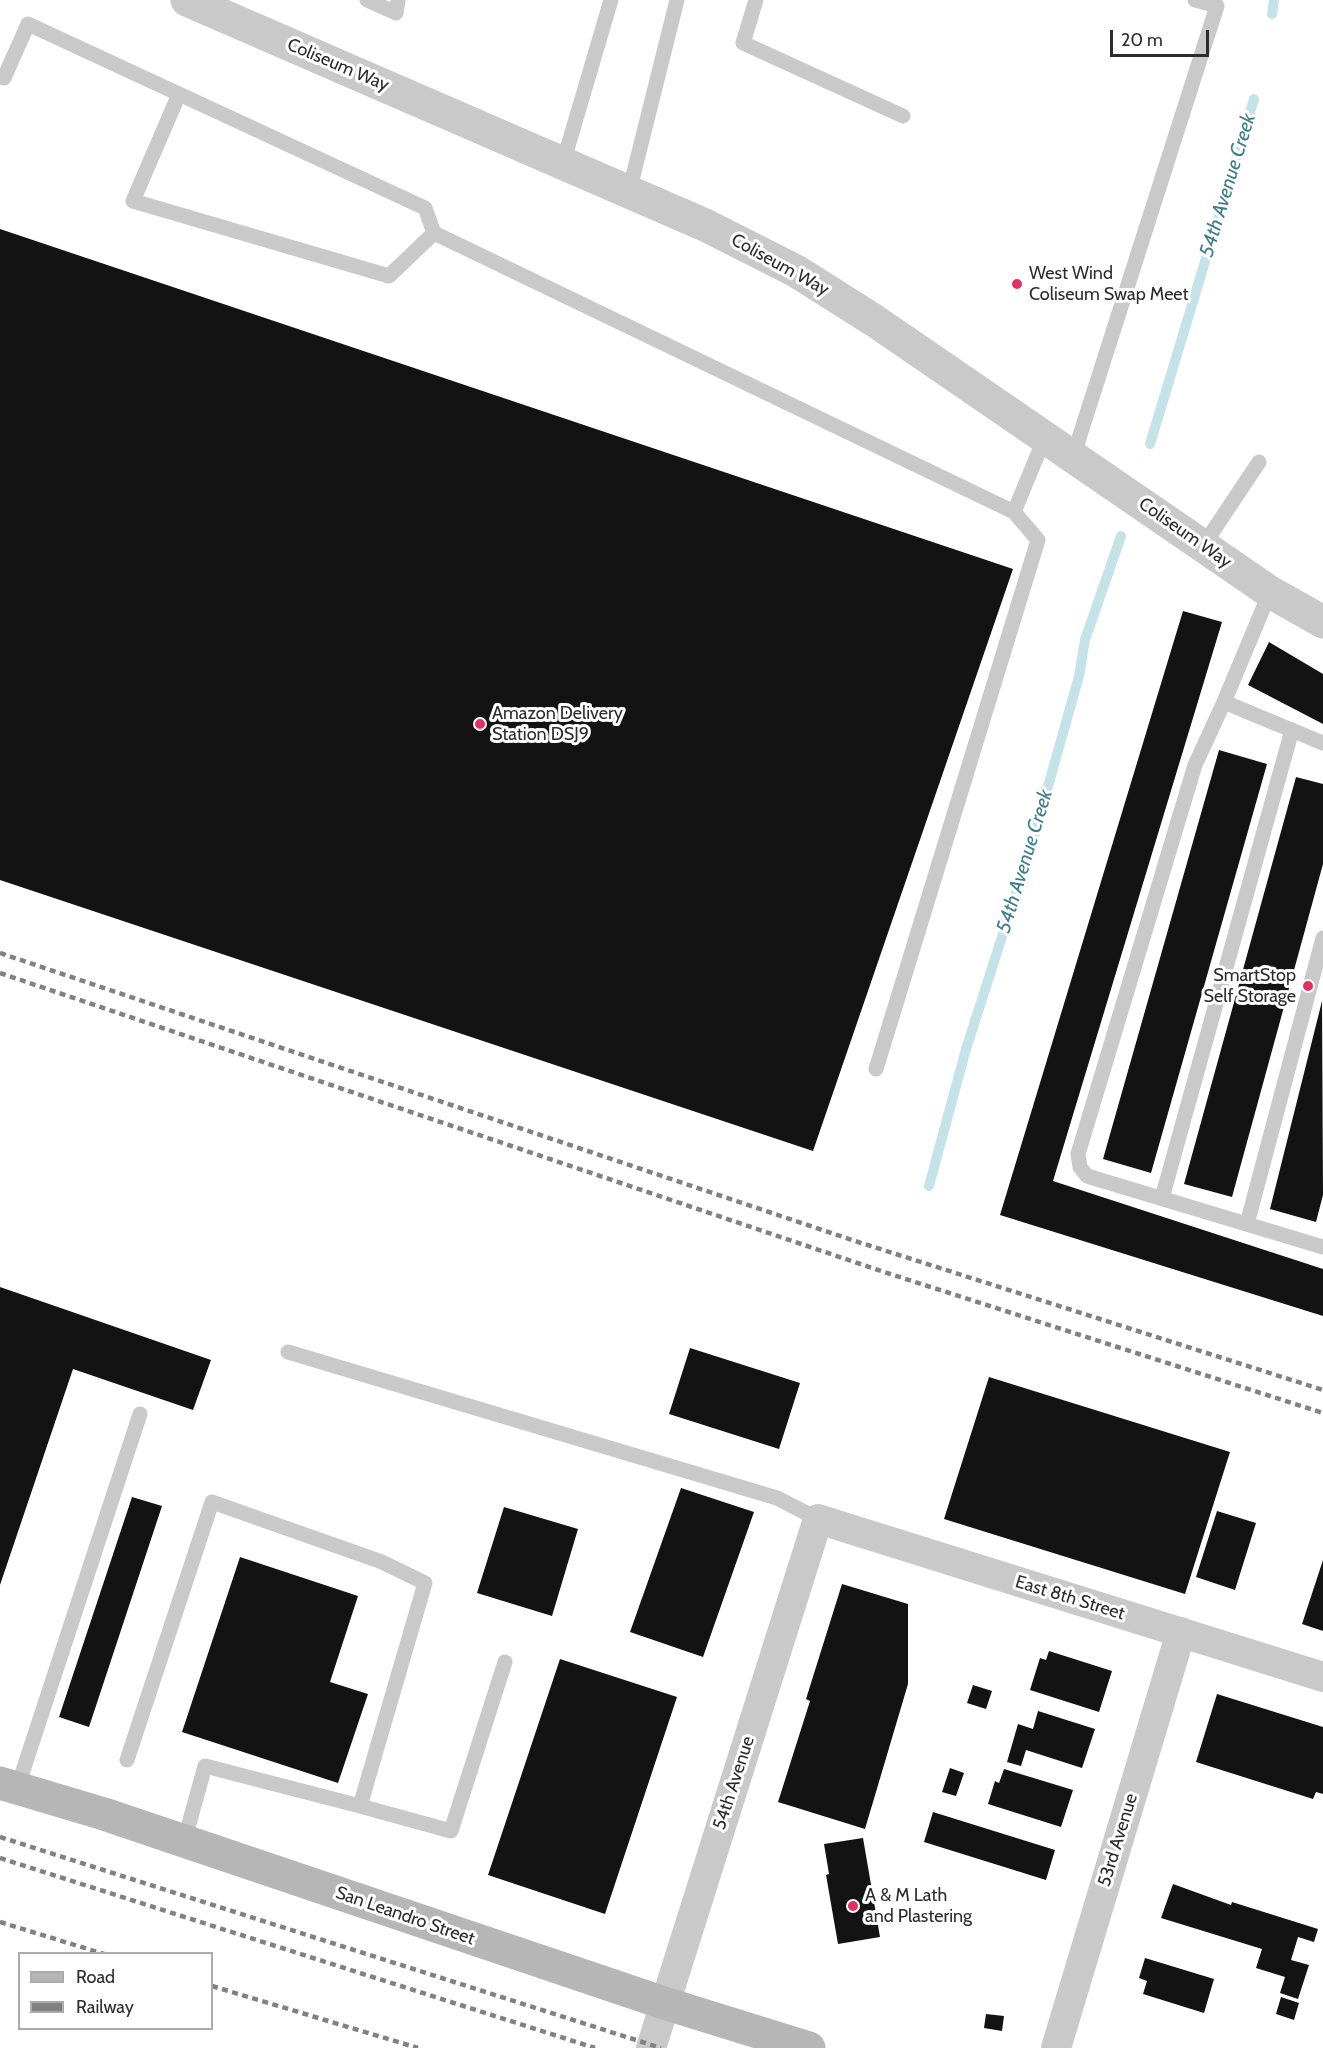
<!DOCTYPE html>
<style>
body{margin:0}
#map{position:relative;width:1323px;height:2048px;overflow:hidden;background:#fff;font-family:Cabin,sans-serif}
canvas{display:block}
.legend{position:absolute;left:18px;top:1952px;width:195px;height:78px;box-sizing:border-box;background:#fff;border:2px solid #ababab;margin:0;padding:8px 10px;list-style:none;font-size:18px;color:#2c2c2c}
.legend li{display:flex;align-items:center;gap:12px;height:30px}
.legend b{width:30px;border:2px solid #ababab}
.scale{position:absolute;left:1110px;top:30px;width:99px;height:27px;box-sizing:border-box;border:3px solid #2c2c2c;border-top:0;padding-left:8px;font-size:18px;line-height:21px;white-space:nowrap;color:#2c2c2c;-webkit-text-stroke:4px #fff;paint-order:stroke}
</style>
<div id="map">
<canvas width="1323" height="2048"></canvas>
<ul class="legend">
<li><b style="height:8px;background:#b6b6b6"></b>Road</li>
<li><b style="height:8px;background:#818181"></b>Railway</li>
</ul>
<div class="scale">20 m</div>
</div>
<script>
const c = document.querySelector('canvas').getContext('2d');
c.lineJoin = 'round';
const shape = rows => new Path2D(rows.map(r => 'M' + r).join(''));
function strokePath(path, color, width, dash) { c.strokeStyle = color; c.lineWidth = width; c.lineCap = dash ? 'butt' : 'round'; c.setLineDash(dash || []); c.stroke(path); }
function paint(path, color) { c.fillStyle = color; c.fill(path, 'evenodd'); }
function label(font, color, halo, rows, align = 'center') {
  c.font = font + ' Cabin,sans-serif'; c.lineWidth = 6; c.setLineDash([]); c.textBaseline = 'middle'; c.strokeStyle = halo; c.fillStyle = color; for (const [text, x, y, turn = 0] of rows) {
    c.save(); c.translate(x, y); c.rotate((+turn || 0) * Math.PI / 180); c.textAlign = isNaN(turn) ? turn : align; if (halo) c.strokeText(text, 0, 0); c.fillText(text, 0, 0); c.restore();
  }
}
strokePath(shape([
 [1272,14,1274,0],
 [1150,444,1254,99],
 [929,1186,966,1049,1033,840,1079,676,1085,640,1121,536]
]), '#c6e2e9', 10);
paint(shape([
 [0,229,1013,569,813,1151,0,880],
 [1183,611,1222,622,1053,1181,1323,1269,1323,1316,1000,1215],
 [1269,642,1323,674,1323,724,1248,685],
 [1219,750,1267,764,1151,1173,1103,1159],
 [1296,777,1323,784,1323,864,1232,1197,1184,1184],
 [1322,1001,1323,1195,1316,1222,1270,1209],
 [0,1287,211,1360,193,1410,73,1369,0,1585],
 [690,1348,800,1383,779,1449,669,1414],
 [989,1377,1230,1452,1185,1594,944,1519],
 [681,1488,754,1512,703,1657,630,1632],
 [132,1497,162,1506,89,1727,59,1717],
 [504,1507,578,1529,552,1616,477,1593],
 [1217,1511,1256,1523,1235,1590,1196,1577],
 [240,1557,358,1596,330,1682,368,1694,338,1783,182,1732],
 [1323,1560,1323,1631,1302,1624],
 [842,1584,908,1604,908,1684,865,1829,778,1802,810,1701,806,1699],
 [1049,1651,1112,1671,1099,1712,1030,1690,1040,1658,1046,1660],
 [560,1659,677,1697,605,1914,488,1875],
 [973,1685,992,1691,986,1709,967,1703],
 [1217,1694,1323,1727,1323,1794,1316,1792,1313,1799,1196,1762],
 [1038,1711,1095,1729,1082,1768,1026,1750,1021,1766,1007,1762,1018,1724,1033,1729],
 [950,1768,964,1773,956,1796,942,1792],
 [1004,1769,1073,1790,1061,1827,988,1804,995,1781,999,1783],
 [933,1812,1055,1850,1046,1880,924,1842],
 [863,1838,880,1937,838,1944,826,1875,829,1874,824,1844],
 [1173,1884,1231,1905,1232,1902,1318,1929,1314,1942,1298,1937,1291,1960,1309,1965,1298,1999,1280,1993,1285,1977,1256,1968,1262,1949,1161,1918],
 [1145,1958,1214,1979,1204,2013,1143,1994,1147,1981,1139,1978],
 [1281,1997,1299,2003,1294,2020,1276,2014],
 [986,2014,1004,2016,1002,2031,984,2028]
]), '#131313');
strokePath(shape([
 [367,0,396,13,398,0],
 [756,0,743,43,903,116],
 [0,76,4,78,28,24,425,208,434,233,1014,512],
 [179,94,133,201,389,276,434,233],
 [563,163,611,0],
 [629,192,677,0],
 [1073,457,1217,6,1195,0],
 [1203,546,1259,462],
 [1224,702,1270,592],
 [1323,743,1224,702,1195,765,1078,1154,1080,1167,1087,1176,1323,1247],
 [876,1069,1038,540,1014,512,1045,437],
 [1162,1198,1292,730],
 [1247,1224,1323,938],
 [288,1352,777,1498,818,1519],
 [127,1760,212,1502,382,1562,425,1583,360,1806,205,1766,184,1842],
 [17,1789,140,1414],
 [360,1806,451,1831,505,1662]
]), '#c9c9c9', 15);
strokePath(shape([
 [651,2048,818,1519,1323,1677],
 [1056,2048,1181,1632]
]), '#c9c9c9', 30);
strokePath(shape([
 [187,0,705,225,796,271,875,321,1270,592,1323,622]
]), '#c9c9c9', 33);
strokePath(shape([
 [0,1783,104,1814,664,2003,809,2048]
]), '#b6b6b6', 33);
strokePath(shape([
 [0,953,855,1241,1323,1390],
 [0,973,884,1272,1323,1413],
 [0,1837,661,2048],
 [0,1858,595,2048],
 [0,1922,104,1954],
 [212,1986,418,2048]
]), '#818181', 4.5, [6, 4.5]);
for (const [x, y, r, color] of [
 [1017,284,6,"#df3260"],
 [480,724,6,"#df3260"],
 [1308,986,6,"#df3260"],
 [853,1906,6,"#df3260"]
]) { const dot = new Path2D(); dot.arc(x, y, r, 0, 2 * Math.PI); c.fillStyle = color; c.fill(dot); strokePath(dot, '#fff', 2); }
label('18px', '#2c2c2c', '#fff', [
 ["Coliseum Way",338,65,23],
 ["Coliseum Way",780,265,29],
 ["Coliseum Way",1185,533,35],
 ["East 8th Street",1070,1598,17],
 ["54th Avenue",734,1783,-72],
 ["53rd Avenue",1118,1840,-73],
 ["San Leandro Street",405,1916,19]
]);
label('18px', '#2c2c2c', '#fff', [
 ["West Wind",1029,274],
 ["Coliseum Swap Meet",1029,295],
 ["Amazon Delivery",492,714],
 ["Station DSJ9",492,735],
 ["SmartStop",1296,976,"right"],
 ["Self Storage",1296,997,"right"],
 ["A & M Lath",865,1896],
 ["and Plastering",865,1917]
], 'left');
label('italic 20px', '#3d7c8b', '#fff', [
 ["54th Avenue Creek",1228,185,-73],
 ["54th Avenue Creek",1025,861,-73]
]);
</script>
